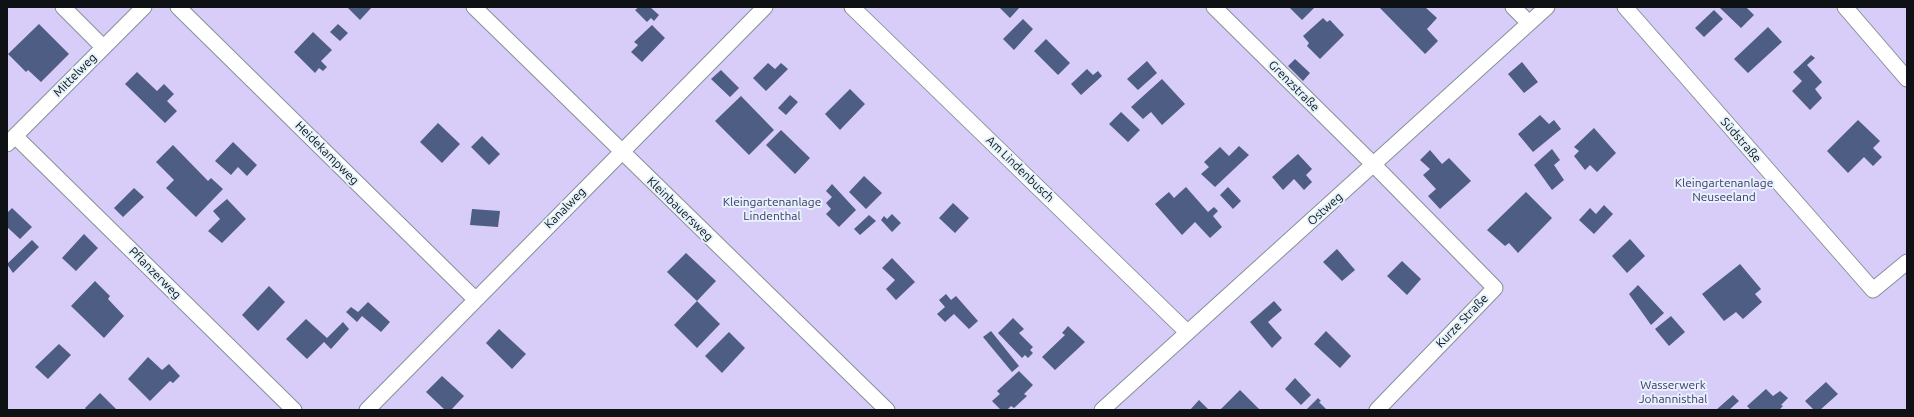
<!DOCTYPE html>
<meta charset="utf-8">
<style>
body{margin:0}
#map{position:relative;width:1914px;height:417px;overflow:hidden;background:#e4f2fb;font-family:Ubuntu,sans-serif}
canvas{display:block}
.frame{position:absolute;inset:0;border:8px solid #0e1215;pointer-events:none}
</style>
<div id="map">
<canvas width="1914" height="417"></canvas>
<div class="frame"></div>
</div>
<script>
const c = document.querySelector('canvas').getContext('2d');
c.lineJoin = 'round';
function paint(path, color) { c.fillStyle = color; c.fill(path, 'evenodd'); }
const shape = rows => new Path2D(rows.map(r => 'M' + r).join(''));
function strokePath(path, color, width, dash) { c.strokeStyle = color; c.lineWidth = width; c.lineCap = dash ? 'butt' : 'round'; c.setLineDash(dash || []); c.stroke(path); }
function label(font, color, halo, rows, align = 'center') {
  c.font = font + ' Ubuntu,sans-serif'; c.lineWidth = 4; c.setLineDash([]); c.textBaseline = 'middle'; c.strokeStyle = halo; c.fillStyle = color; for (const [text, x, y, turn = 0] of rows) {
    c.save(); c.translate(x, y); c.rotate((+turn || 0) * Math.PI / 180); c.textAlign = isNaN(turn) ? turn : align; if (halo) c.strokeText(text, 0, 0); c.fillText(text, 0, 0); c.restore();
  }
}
paint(shape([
 [7,7,1907,7,1907,410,7,410]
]), '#d8ccf8');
paint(shape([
 [347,7,372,7,360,20],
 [639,7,650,7,659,15,654,21,651,18,647,22,635,10],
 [999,7,1020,7,1010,18],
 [1289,7,1315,7,1302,20],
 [1382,7,1425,7,1437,18,1427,29,1438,41,1425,54,1380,8],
 [1721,7,1746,7,1754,15,1741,28,1720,8],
 [1714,10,1723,19,1704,37,1695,28],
 [1323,18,1327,22,1330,20,1344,35,1320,59,1307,46,1309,43,1303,36],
 [1023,19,1033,29,1014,50,1003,39],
 [39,24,69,54,41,82,28,70,26,72,8,54],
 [338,24,348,33,340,41,330,32],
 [652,25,665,38,642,62,631,52,638,45,634,42],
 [1768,27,1782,42,1748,73,1734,59],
 [313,32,332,50,321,61,327,67,323,71,319,68,315,73,294,52],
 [1046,39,1070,63,1058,75,1034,51],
 [1811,55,1815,58,1807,65,1822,82,1815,89,1822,98,1810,110,1792,91,1802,81,1793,72],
 [1295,59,1310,73,1303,81,1288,66],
 [1147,61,1157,73,1138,90,1127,79],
 [1522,62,1538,82,1524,93,1508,74],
 [768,63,775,69,781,63,788,69,766,91,753,78],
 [1087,69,1093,75,1098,71,1102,76,1081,95,1071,84],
 [721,70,739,88,730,97,711,79],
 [137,72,157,91,164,84,174,94,167,101,177,111,165,123,125,84],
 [1162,79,1185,104,1162,125,1151,112,1143,119,1131,107],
 [850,89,865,104,840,130,825,114],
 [790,95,798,102,786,115,778,108],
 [741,96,774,130,749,155,715,121],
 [1121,112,1140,130,1128,142,1109,124],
 [1540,115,1549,124,1554,120,1561,129,1533,152,1518,134],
 [1858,120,1880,141,1873,148,1882,157,1873,166,1864,157,1848,173,1827,151],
 [438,123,460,144,442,163,420,142],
 [1594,128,1616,153,1597,172,1590,165,1585,170,1574,156,1579,151,1574,147],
 [781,130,810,158,795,174,766,145],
 [482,136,500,154,489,165,471,147],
 [233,142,257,165,247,176,238,167,231,175,215,161],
 [173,145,208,181,211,178,223,189,196,217,166,188,174,180,156,162],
 [1239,146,1249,155,1215,187,1201,174,1209,167,1204,162,1220,147,1229,156],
 [1552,149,1560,160,1554,165,1564,180,1552,190,1534,165],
 [1430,150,1442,164,1449,158,1471,181,1440,209,1428,196,1436,189,1423,175,1430,169,1420,160],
 [1298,154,1312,169,1306,175,1312,182,1304,190,1294,179,1283,190,1272,177],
 [864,176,882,193,866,209,849,192],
 [832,184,856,210,839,227,826,214,831,209,826,203,832,197,826,191],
 [1186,187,1208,212,1214,207,1218,211,1213,216,1222,227,1210,238,1195,222,1182,235,1155,204,1169,192,1174,198],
 [1228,187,1241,201,1233,209,1220,195],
 [134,188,144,197,123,217,114,208],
 [1526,192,1552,218,1518,253,1509,243,1505,246,1487,230],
 [227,199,246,219,222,243,208,231,220,219,213,211],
 [953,203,969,218,955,233,939,218],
 [1604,205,1613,214,1594,234,1579,220,1590,208,1596,214],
 [12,208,32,227,20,239,7,227,7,213],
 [472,209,500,211,498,227,470,225],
 [892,214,901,223,892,232,881,220,884,216,887,219],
 [869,215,876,221,860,235,854,229],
 [84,234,98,248,76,271,62,258],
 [1630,239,1645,256,1627,273,1612,256],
 [32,240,39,247,13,273,7,264],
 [1337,249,1355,270,1342,281,1323,262],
 [686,253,716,281,697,301,720,324,697,348,674,325,697,301,667,272],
 [892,258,915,282,896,300,886,289,895,280,882,268],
 [1402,261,1421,279,1407,295,1387,276],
 [1740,264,1761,289,1755,294,1762,302,1743,319,1736,312,1724,321,1702,294],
 [95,281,110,296,108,299,124,316,104,338,71,306],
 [1638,285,1664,313,1651,325,1629,294],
 [269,286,285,302,258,331,242,315],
 [946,294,951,300,956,296,978,321,969,329,954,314,945,322,937,314,945,307,939,300],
 [1274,301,1282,310,1268,322,1282,338,1272,348,1250,322],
 [368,302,390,322,381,332,362,316,357,322,346,312,351,307,358,312],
 [1671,316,1685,332,1669,346,1655,329],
 [1013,318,1024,329,1019,333,1033,347,1030,350,1033,353,1028,358,1025,355,1022,358,998,333],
 [306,319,327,338,343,322,349,329,331,349,324,342,307,359,286,339],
 [1068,326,1085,342,1055,370,1042,357,1065,335,1062,333],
 [499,329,526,354,512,369,486,343],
 [991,331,1019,366,1012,372,983,337],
 [1326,331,1351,356,1340,368,1314,344],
 [729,332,745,348,722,373,705,356],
 [59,344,71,355,48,379,35,367],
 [148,357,162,370,169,364,180,376,173,383,170,381,150,401,128,379],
 [1019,371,1033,385,1024,394,1027,396,1014,408,1011,406,1007,410,1001,410,992,401,1000,394,997,391],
 [442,376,464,396,451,410,445,410,426,392],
 [1295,378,1311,395,1301,405,1285,389],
 [1826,382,1838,394,1820,410,1814,410,1805,401],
 [1766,389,1773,396,1780,391,1788,398,1781,405,1783,406,1779,410,1751,410,1747,406],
 [1240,390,1260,410,1220,410],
 [100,393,117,410,86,410,85,408],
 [1733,395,1739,401,1729,410,1716,410],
 [1318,398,1321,401,1319,402,1327,410,1306,410],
 [1199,400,1209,410,1190,410]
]), '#4e5d83');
const service = shape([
 [63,7,103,47],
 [178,7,475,299],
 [474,7,887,410],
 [852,7,1187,332],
 [1214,7,1374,165,1495,288,1377,410],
 [1513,7,1529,23],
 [1625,7,1873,290,1907,262],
 [1845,7,1907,79],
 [15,136,294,410],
 [7,144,144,7],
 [367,410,765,7],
 [1102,410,1547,7]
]);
strokePath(service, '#85919a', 17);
strokePath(service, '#fff', 15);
label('12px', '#0e1215', '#e4f2fb', [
 ["Mittelweg",75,75,-45],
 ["Grenzstraße",1294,86,45],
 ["Südstraße",1741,140,49],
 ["Heidekampweg",327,153,45],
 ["Am Lindenbusch",1020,169,44],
 ["Kanalweg",565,208,-45],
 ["Kleinbauersweg",680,209,44],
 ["Ostweg",1325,209,-42],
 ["Pflanzerweg",155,273,45],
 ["Kurze Straße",1462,321,-46]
]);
label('12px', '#46336b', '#e4f2fb', [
 ["Kleingartenanlage",1724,183],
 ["Neuseeland",1724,197],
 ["Kleingartenanlage",772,202],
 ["Lindenthal",772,216],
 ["Wasserwerk",1673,385],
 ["Johannisthal",1673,399]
]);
</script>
